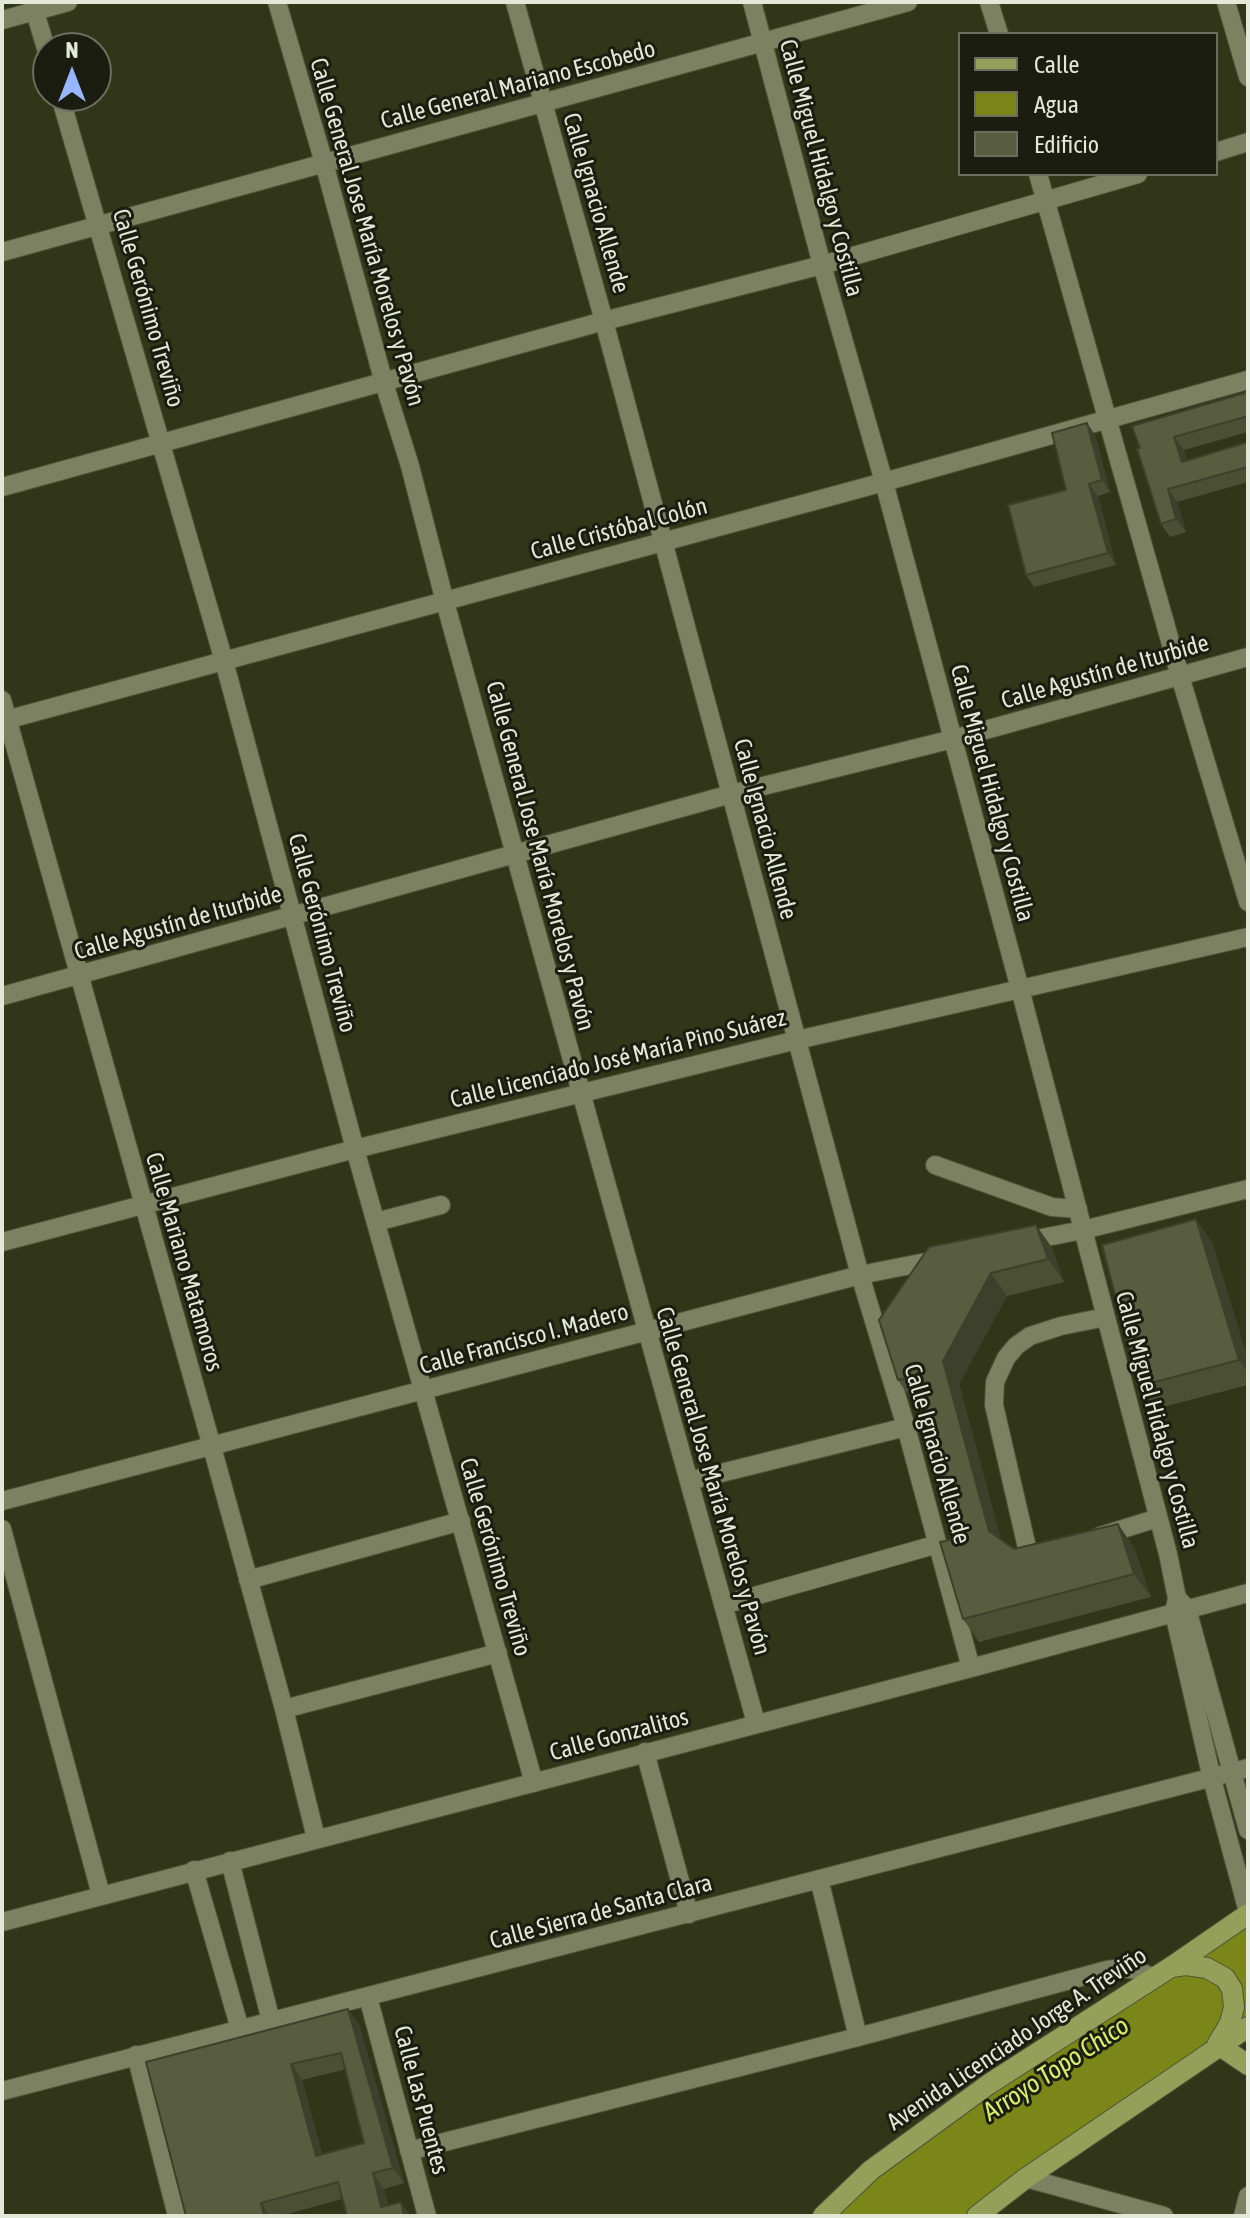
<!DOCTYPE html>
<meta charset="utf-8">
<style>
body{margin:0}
#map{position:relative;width:1250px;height:2218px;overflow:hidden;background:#323619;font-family:"Asap Condensed",sans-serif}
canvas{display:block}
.frame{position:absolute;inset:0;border:4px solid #e4e8d6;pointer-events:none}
.legend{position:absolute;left:958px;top:32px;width:260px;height:144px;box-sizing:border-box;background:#1a1d10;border:2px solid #6b6e5f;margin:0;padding:10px 14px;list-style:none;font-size:24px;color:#e4e8d6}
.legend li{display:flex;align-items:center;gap:16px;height:40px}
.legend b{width:40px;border:2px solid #6b6e5f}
.north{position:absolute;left:32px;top:32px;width:80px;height:80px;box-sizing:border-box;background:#1a1d10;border:2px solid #6b6e5f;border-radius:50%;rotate:0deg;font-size:22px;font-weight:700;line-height:32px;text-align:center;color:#e4e8d6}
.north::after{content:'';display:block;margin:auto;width:28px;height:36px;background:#97b6fd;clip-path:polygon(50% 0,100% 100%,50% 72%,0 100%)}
</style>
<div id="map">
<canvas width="1250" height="2218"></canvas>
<div class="frame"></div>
<ul class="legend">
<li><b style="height:10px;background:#949f5a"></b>Calle</li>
<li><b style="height:22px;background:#7a8617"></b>Agua</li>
<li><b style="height:22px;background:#575d3e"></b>Edificio</li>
</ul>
<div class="north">N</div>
</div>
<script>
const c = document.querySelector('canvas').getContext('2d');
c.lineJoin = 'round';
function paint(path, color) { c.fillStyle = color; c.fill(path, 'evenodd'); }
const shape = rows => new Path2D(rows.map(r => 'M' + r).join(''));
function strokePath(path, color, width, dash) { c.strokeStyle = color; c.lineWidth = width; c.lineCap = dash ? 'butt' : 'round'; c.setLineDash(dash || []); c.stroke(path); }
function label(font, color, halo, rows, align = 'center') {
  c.font = font + ' "Asap Condensed",sans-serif'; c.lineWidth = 6; c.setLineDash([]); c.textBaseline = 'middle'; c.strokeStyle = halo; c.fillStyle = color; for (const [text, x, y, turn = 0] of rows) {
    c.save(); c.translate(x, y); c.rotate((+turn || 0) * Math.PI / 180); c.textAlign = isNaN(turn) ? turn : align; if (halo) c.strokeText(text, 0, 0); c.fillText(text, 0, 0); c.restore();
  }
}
paint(shape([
 [1248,1914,1248,2022,977,2216,823,2216,843,2196]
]), '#7a8617');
const minor = shape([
 [32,2,48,55],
 [277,2,324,163,384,383,410,466,445,602,756,1723],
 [515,2,604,321,860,1275,906,1427,971,1668],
 [752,2,822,265,884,482,1020,989,1168,1554,1177,1598,1174,1613,1212,1779,1248,1912],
 [989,2,999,34],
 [1226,2,1248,77],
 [2,20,68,2],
 [60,96,224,661,355,1149,534,1783],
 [1216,152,1248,142],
 [1038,174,1180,676,1248,902],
 [2,252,908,2],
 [2,487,604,321,822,265,1138,174],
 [2,700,212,1447,284,1709,316,1838],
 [2,721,884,482,1248,380],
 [2,996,731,794,953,739,1248,657],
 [935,1165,1052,1207,1078,1209],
 [376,1222,441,1205],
 [2,1242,355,1149,797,1040,1248,937],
 [1021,1242,1083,1230,1248,1189],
 [689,1481,906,1427],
 [2,1501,860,1275,941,1259],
 [2,1529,101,1895],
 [1100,1536,1158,1518],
 [1044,1552,1033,1555,1028,1552,994,1405,995,1382,1006,1358,1016,1346,1030,1336,1061,1326,1106,1317],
 [248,1580,461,1521],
 [1179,1600,1187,1609,1248,1830],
 [723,1605,938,1544],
 [284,1709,498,1653],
 [645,1752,689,1914],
 [230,1861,271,2021],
 [194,1870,240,2029],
 [819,1879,858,2037],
 [2,1922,971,1668,1248,1593],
 [368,1997,427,2216],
 [136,2055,177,2216],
 [2,2091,1248,1768],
 [409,2151,858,2037,1107,1970,1122,1968,1137,1970,1153,1978],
 [1026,2178,1164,2216],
 [1243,2216,1248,2196]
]);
const major = shape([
 [1171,1967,1186,1965,1207,1968,1225,1978,1232,1989,1234,2007,1230,2023,1217,2045],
 [1220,2046,1248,2065],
 [823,2216,871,2170,989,2084,1171,1967,1248,1914],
 [977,2216,1026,2178,1248,2027]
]);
strokePath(minor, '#4f5339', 20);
strokePath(major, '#4f5339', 22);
strokePath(minor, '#7b8161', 18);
strokePath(major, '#949f5a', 20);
paint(shape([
 [1248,392,1248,432,1184,450,1187,461,1248,442,1248,482,1177,502,1186,532,1170,537,1161,524,1137,449],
 [1095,435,1110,492,1098,496,1116,565,1034,587,1026,575,1066,490],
 [1036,1225,1052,1248,1064,1282,1007,1296,959,1384,1001,1540,1014,1549,1118,1524,1134,1548,1151,1597,979,1642,963,1619,958,1538,924,1401,915,1404,898,1380,879,1320],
 [1212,1242,1248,1360,1248,1385,1155,1409,1139,1386],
 [359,2024,404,2183,384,2189,388,2205,411,2216,342,2199,280,2216,186,2216,146,2062],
 [346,2069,364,2143,322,2154,302,2080]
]), '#4b5035');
paint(shape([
 [1087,423,1095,435,1110,492,1102,480],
 [1174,437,1184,450,1192,475,1182,462],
 [1089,484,1098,496,1116,565,1108,553],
 [1168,489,1177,502,1186,532,1176,519],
 [1196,1219,1212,1242,1248,1360,1248,1374,1239,1360],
 [1036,1225,1052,1248,1064,1282,1048,1259],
 [991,1273,1007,1296,959,1384,1005,1554,989,1531,943,1361],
 [1118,1524,1134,1548,1151,1597,1134,1574],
 [348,2009,359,2024,404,2183,393,2168],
 [291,2064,302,2080,327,2171,316,2156],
 [373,2173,384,2189,391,2216,381,2207],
 [401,2202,411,2216,404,2216],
 [261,2203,270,2216,264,2216]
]), '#3d412b');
const building = shape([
 [1248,392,1248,416,1174,437,1182,462,1248,442,1248,467,1168,489,1176,519,1161,524,1137,449,1140,448,1132,426,1248,392],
 [1087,423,1102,480,1089,484,1108,553,1026,575,1008,505,1066,490,1052,433,1087,423],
 [1196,1219,1239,1360,1139,1386,1102,1245,1196,1219],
 [1036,1225,1048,1259,991,1273,943,1361,989,1531,1014,1549,1118,1524,1134,1574,963,1619,940,1542,958,1538,918,1375,898,1380,879,1320,929,1247,1036,1225],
 [348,2009,393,2168,373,2173,381,2207,401,2202,404,2216,347,2216,338,2182,261,2203,264,2216,186,2216,146,2062,348,2009],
 [341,2053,364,2143,316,2156,291,2064,341,2053]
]);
paint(building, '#575d3e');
strokePath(building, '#3d412b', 2);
label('24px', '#e4e8d6', '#1a1d10', [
 ["Calle General Mariano Escobedo",518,85,-15],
 ["Calle Miguel Hidalgo y Costilla",821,168,75],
 ["Calle Ignacio Allende",596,203,74],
 ["Calle General Jose María Morelos y Pavón",367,232,74],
 ["Calle Gerónimo Treviño",148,308,74],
 ["Calle Cristóbal Colón",619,529,-15],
 ["Calle Agustín de Iturbide",1105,672,-16],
 ["Calle Miguel Hidalgo y Costilla",992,793,75],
 ["Calle Ignacio Allende",765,829,75],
 ["Calle General Jose María Morelos y Pavón",540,856,75],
 ["Calle Agustín de Iturbide",178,923,-16],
 ["Calle Gerónimo Treviño",322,933,75],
 ["Calle Licenciado José María Pino Suárez",618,1059,-14],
 ["Calle Mariano Matamoros",184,1262,74],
 ["Calle Francisco I. Madero",524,1339,-15],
 ["Calle Miguel Hidalgo y Costilla",1157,1420,75],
 ["Calle Ignacio Allende",937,1454,74],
 ["Calle General Jose María Morelos y Pavón",713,1481,74],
 ["Calle Gerónimo Treviño",495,1557,74],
 ["Calle Gonzalitos",619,1735,-15],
 ["Calle Sierra de Santa Clara",601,1912,-15],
 ["Avenida Licenciado Jorge A. Treviño",1017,2039,-34],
 ["Calle Las Puentes",421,2100,75]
]);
label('italic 26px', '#dbee69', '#1a1d10', [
 ["Arroyo Topo Chico",1056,2069,-33]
]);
</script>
